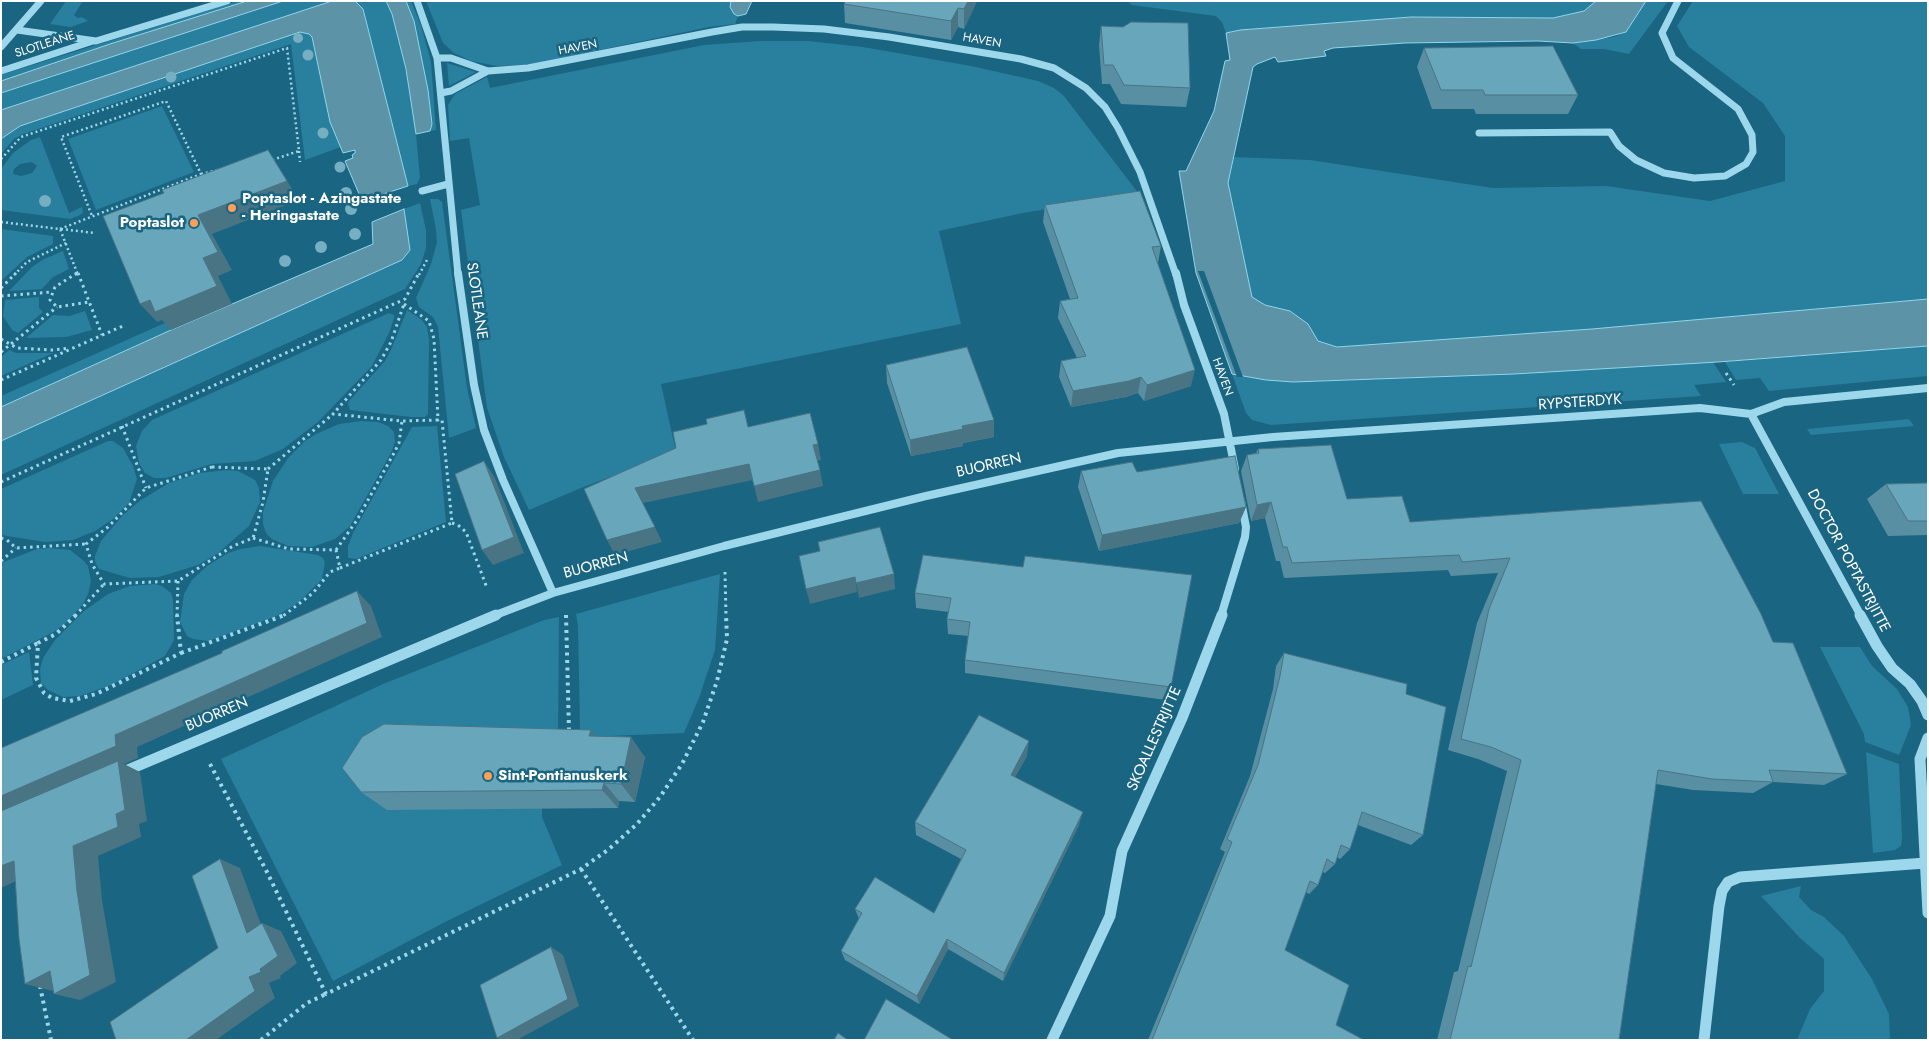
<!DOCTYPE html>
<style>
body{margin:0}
#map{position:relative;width:1929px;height:1041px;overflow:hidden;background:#1a6581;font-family:Jost,sans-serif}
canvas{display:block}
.frame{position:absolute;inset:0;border:2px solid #fff;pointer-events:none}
</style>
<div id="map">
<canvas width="1929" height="1041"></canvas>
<div class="frame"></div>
</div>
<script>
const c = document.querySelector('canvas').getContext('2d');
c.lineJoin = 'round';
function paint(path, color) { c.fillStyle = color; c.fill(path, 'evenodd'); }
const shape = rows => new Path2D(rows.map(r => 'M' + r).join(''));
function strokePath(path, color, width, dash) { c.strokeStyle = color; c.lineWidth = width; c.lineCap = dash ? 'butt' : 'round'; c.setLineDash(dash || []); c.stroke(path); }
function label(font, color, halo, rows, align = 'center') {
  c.font = font + ' Jost,sans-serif'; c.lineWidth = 5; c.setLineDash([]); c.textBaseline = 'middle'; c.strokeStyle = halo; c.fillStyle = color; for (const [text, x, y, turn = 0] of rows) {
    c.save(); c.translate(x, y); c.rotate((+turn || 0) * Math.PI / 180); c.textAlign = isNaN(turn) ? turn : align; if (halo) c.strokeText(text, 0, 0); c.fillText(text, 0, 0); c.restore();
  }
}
paint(shape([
 [66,1,83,1,74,15,78,18,82,17,88,21,71,27,50,24],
 [237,1,247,1,110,44,1,81,1,75,7,73],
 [283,1,332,1,1,110,1,93],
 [355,1,386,1,392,14,406,69,416,134,420,178,417,184,408,186,363,9],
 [406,1,411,1,421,25,431,62,436,130,430,131,432,124],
 [426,1,731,1,730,7,734,14,738,16,735,24,709,27,529,65,497,66,471,61,454,53,443,43],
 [1127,1,1596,1,1584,11,1553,18,1411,17,1240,30,1226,33,1222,22,1216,16,1132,5],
 [1646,1,1668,1,1629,54,1604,49,1581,49,1573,43,1614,37,1626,32],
 [1693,1,1928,1,1928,299,1592,329,1337,347,1318,341,1308,324,1290,311,1265,305,1252,297,1228,183,1234,157,1310,160,1493,188,1606,186,1710,201,1785,181,1785,136,1763,103,1689,47,1677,26],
 [300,32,309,34,312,37,330,121,341,147,305,160,291,44,23,134,14,139,1,154,1,139,20,126],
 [760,41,808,41,863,47,971,66,1038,81,1054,88,1064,96,1139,194,1023,213,939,231,961,324,661,384,676,452,581,488,529,510,504,457,487,408,461,210,480,205,469,138,450,141,448,105,455,94,487,77,490,88,704,45],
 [447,63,476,72,449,86],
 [162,106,194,172,96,210,68,139],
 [40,137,69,213,82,207,83,213,78,216,70,219,1,210,1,169,13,153,31,140],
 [32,162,37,166,32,173,21,176,13,174,14,169,20,164],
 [430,199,438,199,442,202,467,388,476,428,449,438,438,327,433,317,419,307,416,298,431,264,437,242,436,229],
 [420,203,426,230,426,248,421,264,405,289,1,475,1,441,402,260,410,250,404,209],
 [1,229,53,236,53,244,27,257,1,281],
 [63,251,69,269,53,277,42,289,9,291,32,267,44,259],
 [39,297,39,308,43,312,18,333,12,330,3,316,5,300],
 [407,310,422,320,427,327,429,340,428,414,425,417,411,417,350,410,348,404,349,401,385,361,391,350],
 [85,311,92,330,66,337,26,338,53,315,70,316],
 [389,313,394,315,394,318,389,333,372,366,318,422,283,449,255,461,212,464,166,478,154,478,145,473,139,463,136,446,142,431,152,420],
 [167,322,171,330,1,407,1,396],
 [1928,346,1928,376,1769,391,1760,378,1736,380,1725,362],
 [9,350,16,353,53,353,1,376,1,357],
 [1713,362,1726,382,1694,385,1701,396,1271,425,1252,420,1246,413,1232,374,1266,380,1327,381,1514,374],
 [1909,419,1914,426,1811,435,1807,429],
 [361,421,378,422,388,426,394,432,395,442,391,453,350,526,335,539,312,547,288,546,272,539,266,533,263,524,263,512,273,481,288,458,305,441,316,434,339,424],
 [437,426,446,522,356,559,349,558,348,557,348,546,353,533,412,427],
 [108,441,113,441,123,448,133,466,137,479,129,503,113,519,95,531,73,540,45,542,1,535,1,489],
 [1742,442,1755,448,1779,494,1743,494,1719,444],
 [227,470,238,471,255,480,259,488,260,502,249,526,217,554,198,565,159,577,130,578,99,569,95,562,95,556,101,541,123,515,141,500,169,483,199,473],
 [260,546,318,555,323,558,325,562,322,579,299,602,277,616,208,641,193,639,187,636,180,622,184,594,192,580,207,566,228,553,240,549],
 [49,548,70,550,84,561,88,566,91,581,88,594,83,604,66,623,55,631,1,659,1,563,37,549],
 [720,574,715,650,699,698,684,733,585,737,580,730,578,626,576,614],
 [155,584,162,586,171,593,173,600,174,640,165,656,111,685,80,696,63,697,48,690,41,683,40,669,43,658,55,640,84,611,108,594,130,586],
 [559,617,558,743,398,809,542,808,542,817,562,865,447,921,333,981,221,759,383,684,544,620],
 [1820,647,1860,647,1872,666,1897,689,1908,707,1911,725,1899,755,1865,742,1864,734],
 [29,652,33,685,1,700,1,665],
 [1866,752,1899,764,1902,839,1901,846,1895,850,1873,853],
 [1801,886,1799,897,1811,910,1824,917,1844,936,1872,979,1889,1014,1890,1040,1797,1040,1810,1009,1824,991,1824,959,1800,938,1761,896]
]), '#297f9e');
const water = shape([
 [247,1,283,1,1,93,1,81,110,44,247,1],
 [332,1,355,1,363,9,408,186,362,201,345,161,353,158,352,155,355,153,355,150,343,153,330,122,312,37,309,34,300,32,20,126,1,139,1,110,332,1],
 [386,1,406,1,414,21,428,90,432,124,430,131,416,134,406,69,392,14,386,1],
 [731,1,752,1,746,14,738,16,734,14,730,7,731,1],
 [1596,1,1646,1,1626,32,1596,40,1573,43,1538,41,1405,43,1333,48,1324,51,1326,56,1278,62,1275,57,1257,64,1253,67,1228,183,1252,297,1265,305,1290,311,1308,324,1318,341,1337,347,1592,329,1928,299,1928,346,1718,362,1514,374,1293,382,1266,380,1232,374,1196,273,1179,171,1186,171,1214,111,1225,61,1230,60,1226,33,1240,30,1411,17,1553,18,1584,11,1596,1],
 [404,209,410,250,402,260,1,441,1,407,171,330,373,244,372,222,404,209]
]);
paint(water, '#5c93a7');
strokePath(water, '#90d6ed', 1);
paint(shape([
 [1198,271,1204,271,1243,377,1237,377]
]), '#1a6581');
strokePath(shape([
 [299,151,300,162],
 [1,159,21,137,287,48,299,151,272,160],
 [201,174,222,169],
 [1,222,60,229,78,275],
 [60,229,201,174,166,101,61,137,92,216],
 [61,229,95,233],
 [14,275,27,262,66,243],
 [75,275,78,273],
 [419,275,428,258]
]), '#9dd7eb', 2.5, [2, 3]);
strokePath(shape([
 [77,273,55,287,50,300,57,307,89,302],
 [78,273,102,335],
 [1,288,16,273],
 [1,296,51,292],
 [404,304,429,321,434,339,438,420,402,421,333,414,381,360,391,342,404,304],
 [1,339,17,348,52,350,70,348],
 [1,352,57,307],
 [1726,373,1734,385],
 [1,380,125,325],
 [122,426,146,488],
 [212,467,268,469,263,502,253,538,233,546,178,581,104,584,92,564,86,544,108,527,146,488,212,467],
 [268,469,333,414],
 [1,482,405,299,419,273],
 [452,523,458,525,466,532,487,588],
 [1,538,7,540,16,548,86,544],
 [253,538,289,549,336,550,340,568,330,572,313,593,283,616],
 [336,550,357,520,394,453,399,443,402,421],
 [1,561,16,548],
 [340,568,452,523,442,420,438,420],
 [725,572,726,616],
 [75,616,104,584],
 [177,616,178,581]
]), '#9dd7eb', 3, [2.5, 4]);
strokePath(shape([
 [76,615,56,634,38,643,36,678,44,693,52,698,70,701,96,694,181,653,177,615],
 [566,615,569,731],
 [181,653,285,615],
 [1,662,38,643],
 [210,764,268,874,326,994,581,869,609,849,637,824,660,797,682,764,703,722,717,681,727,639,726,615],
 [581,869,693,1040],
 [40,986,51,1040],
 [261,1040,307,1003,326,994]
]), '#9dd7eb', 4, [3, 4.5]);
strokePath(shape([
 [417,1,437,58,458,275],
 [17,30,96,41,227,1],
 [1,47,41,1],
 [437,58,451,58,488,71,528,68,712,32,742,27,773,27,824,29,889,37,1021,59,1054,68,1086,88,1105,107,1118,128,1140,172,1176,275],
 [1,71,93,41],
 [441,93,451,91,488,71],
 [1479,133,1610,132,1619,146,1636,160,1664,173,1694,178,1725,176,1746,164,1753,152,1752,135,1738,109,1673,58,1662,33,1678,1],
 [422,191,448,184]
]), '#9dd7eb', 7);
strokePath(shape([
 [458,273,474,385,484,430,503,480,553,593],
 [1176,273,1184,305,1224,414,1235,469],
 [1751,414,1861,616],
 [493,616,553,593,724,546,926,496,1118,453,1273,437,1700,408,1751,414,1784,402,1928,388],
 [1221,616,1245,537,1246,527,1241,501]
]), '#9dd7eb', 8);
strokePath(shape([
 [1860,615,1877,646,1892,668,1910,684,1922,701,1928,715],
 [1928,738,1920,759,1928,913],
 [123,772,496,615],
 [1052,1040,1110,916,1122,851,1182,718,1222,615],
 [1704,1040,1719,906,1722,891,1728,882,1740,877,1925,863]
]), '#9dd7eb', 11);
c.fillStyle = '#76aec2';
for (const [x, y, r] of [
 [298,38,5],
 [308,55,5.5],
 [171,77,5.5],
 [323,133,5.5],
 [340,167,5.5],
 [346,193,6],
 [45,201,6],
 [351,209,6],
 [355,234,6],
 [321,247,6],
 [285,261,6]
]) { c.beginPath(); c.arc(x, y, r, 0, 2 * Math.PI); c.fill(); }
paint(shape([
 [977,1,964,29,958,27,951,40,845,23,844,4],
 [1101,26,1190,88,1186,107,1121,104,1110,84,1102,84,1099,45],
 [1424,48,1578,95,1568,114,1476,114,1474,109,1432,109,1417,67],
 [1045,205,1161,246,1158,263,1191,386,1144,401,1138,393,1126,397,1071,407,1059,377,1061,361,1077,358,1058,318,1060,301,1070,299,1043,222],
 [886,365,994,437,963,443,963,446,911,456,887,383],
 [1258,449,1347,499,1410,522,1773,642,1847,774,1824,785,1773,782,1753,793,1693,790,1656,784,1619,1040,1437,1040,1454,972,1458,971,1507,771,1478,759,1448,750,1477,623,1498,573,1451,576,1448,570,1284,578,1280,561,1276,561,1265,518,1251,521,1241,471,1247,455,1256,453],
 [1081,471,1137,472,1246,507,1239,523,1099,551,1078,487],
 [1928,483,1928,535,1888,536,1867,499,1886,484],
 [923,555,1171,687,1166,700,965,673,965,660,968,636,948,634,947,619,949,612,916,608,915,593],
 [1284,653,1406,694,1423,835,1411,845,1358,825,1350,849,1340,859,1337,857,1335,864,1325,873,1323,872,1318,885,1309,894,1306,892,1285,950,1336,1025,1364,1040,1148,1040,1225,852,1220,849,1250,776,1273,689,1276,666],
 [591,730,595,736,645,757,635,802,619,801,618,808,387,810,361,792],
 [1027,756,1015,777,1079,825,1003,981,948,949,919,1004,845,960,841,951,859,919,855,909,934,913,961,859,916,835,915,822]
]), '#598fa2');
paint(shape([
 [968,1,977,1,964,29,964,9],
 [958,8,958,27,951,40,951,21],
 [268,150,299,200,212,234,232,270,218,276,232,304,171,330,162,320,157,322,140,304,203,258,198,215],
 [1195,370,1191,386,1144,401,1147,385],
 [1141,377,1138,393,1126,397,1071,407,1073,391],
 [994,420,994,437,963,443,963,446,911,456,910,440,962,426],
 [818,444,821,460,816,461,813,445],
 [484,461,495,478,524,553,493,565,482,550],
 [749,464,753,480,643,503,635,488],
 [820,470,823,486,758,502,754,486],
 [1271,502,1265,518,1251,521,1257,505],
 [1246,507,1239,523,1099,551,1102,535],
 [655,527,662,542,615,555,607,540],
 [894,574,895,589,859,598,856,583],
 [855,577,857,592,810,604,806,589],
 [357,591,371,606,382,637,137,747,138,758,124,764,140,772,147,821,139,824,141,837,98,856,102,900,116,982,80,1000,54,994,90,975,1,818,1,796,115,735],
 [591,730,606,750,589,736],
 [631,737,645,757,635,802,621,784],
 [1029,741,1027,756,1009,788,1011,775],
 [604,783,619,801,618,808,602,790],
 [1083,812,1079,825,1003,981,1004,973],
 [220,859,240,868,267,941,247,933],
 [14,861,40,870,1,888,1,866],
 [262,923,281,931,297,963,280,976,281,978,269,983,275,998,216,1040,186,1040,249,977,260,969],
 [947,939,948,949,919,1004,917,996],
 [551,947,563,955,579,1006,517,1040,502,1040,497,1038],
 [50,971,77,978,53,991,25,984]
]), '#497484');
const building = shape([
 [845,1,968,1,964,9,958,8,951,21,844,4,845,1],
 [1131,22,1188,23,1190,88,1124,85,1113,65,1104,65,1101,26,1123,27,1131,22],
 [1553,46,1578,95,1485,95,1483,90,1441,90,1424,48,1553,46],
 [268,150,287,181,198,215,218,252,203,258,217,286,155,312,150,300,140,304,103,216,164,193,162,190,268,150],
 [1140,191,1161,246,1152,247,1195,370,1147,385,1141,377,1129,381,1073,391,1061,361,1086,356,1060,301,1078,298,1045,205,1140,191],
 [967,347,994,420,962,426,963,429,910,440,886,365,967,347],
 [744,410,748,427,810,413,818,444,813,445,820,470,754,486,749,464,635,488,655,527,607,540,584,489,676,448,673,432,707,424,706,419,744,410],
 [1331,445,1347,499,1402,496,1410,522,1701,501,1761,614,1773,642,1793,643,1847,774,1769,770,1773,782,1712,779,1658,770,1619,1040,1450,1040,1468,966,1471,967,1521,760,1491,747,1461,739,1489,609,1510,558,1462,562,1459,555,1292,563,1287,547,1283,547,1271,502,1257,505,1247,455,1259,453,1258,449,1331,445],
 [1235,456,1246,507,1102,535,1081,471,1132,462,1137,472,1235,456],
 [484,461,514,537,482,550,455,474,484,461],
 [1928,483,1928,521,1908,521,1886,484,1928,483],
 [880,527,894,574,856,583,855,577,806,589,799,556,820,551,818,542,880,527],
 [923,555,1023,567,1025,556,1192,575,1171,687,965,660,970,622,947,619,951,598,915,593,923,555],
 [357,591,367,623,115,735,116,746,1,796,1,748,222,653,222,651,357,591],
 [1284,653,1407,684,1406,694,1446,707,1423,835,1362,812,1350,849,1341,845,1335,864,1327,859,1318,885,1310,881,1285,950,1349,985,1336,1025,1364,1040,1152,1040,1232,842,1227,839,1258,765,1280,676,1284,653],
 [979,715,1029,741,1011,775,1083,812,1004,973,947,939,917,996,841,951,862,913,855,909,875,877,934,913,966,850,915,822,979,715],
 [384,724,591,730,589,736,631,737,621,784,604,783,602,790,361,792,342,768,362,737,384,724],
 [118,761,125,810,116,814,118,827,73,846,77,891,90,975,54,994,50,971,25,984,19,939,14,861,1,866,1,811,118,761],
 [220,859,247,933,262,923,278,956,260,969,261,972,249,977,255,991,186,1040,116,1040,110,1022,218,948,192,876,220,859],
 [551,947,568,999,497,1038,480,985,551,947],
 [886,999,953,1040,864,1040,886,999],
 [838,1033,848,1040,834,1040,838,1033]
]);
paint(building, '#68a6bc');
strokePath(building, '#497484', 1);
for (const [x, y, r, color] of [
 [232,208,5,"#fd9e59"],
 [194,223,5,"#fd9e59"],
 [488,776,5,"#fd9e59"]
]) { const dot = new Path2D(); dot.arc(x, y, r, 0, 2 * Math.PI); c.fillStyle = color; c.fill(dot); strokePath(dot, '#1a6581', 2); }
label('12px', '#fff', '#1a6581', [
 ["HAVEN",982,41,10],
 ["SLOTLEANE",45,45,-18],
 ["HAVEN",578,48,-11],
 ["HAVEN",1222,377,70]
]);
label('bold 15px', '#fff', '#1a6581', [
 ["Poptaslot - Azingastate",242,199],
 ["- Heringastate",242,216],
 ["Poptaslot",184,223,"right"],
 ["Sint-Pontianuskerk",498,776]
], 'left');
label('15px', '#fff', '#1a6581', [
 ["SLOTLEANE",476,301,82],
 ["RYPSTERDYK",1580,403,-4],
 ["BUORREN",989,466,-13],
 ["DOCTOR POPTASTRJITTE",1848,561,62],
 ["BUORREN",596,566,-15],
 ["BUORREN",217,715,-23],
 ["SKOALLESTRJITTE",1155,739,-66]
]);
</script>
